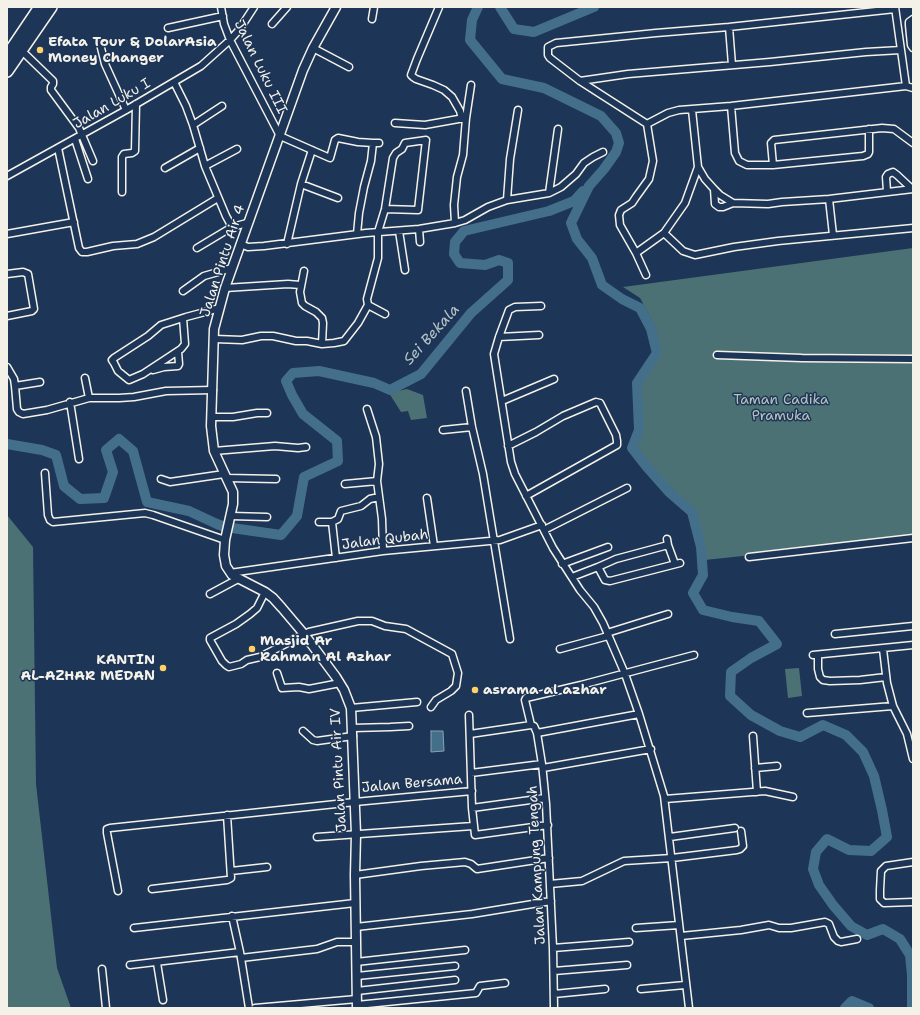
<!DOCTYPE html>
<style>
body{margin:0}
#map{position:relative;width:920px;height:1015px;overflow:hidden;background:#1d3557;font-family:"Shantell Sans",sans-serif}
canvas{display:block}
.frame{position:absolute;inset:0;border:8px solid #f4f1e8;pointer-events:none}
</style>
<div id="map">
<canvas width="920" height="1015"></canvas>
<div class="frame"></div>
</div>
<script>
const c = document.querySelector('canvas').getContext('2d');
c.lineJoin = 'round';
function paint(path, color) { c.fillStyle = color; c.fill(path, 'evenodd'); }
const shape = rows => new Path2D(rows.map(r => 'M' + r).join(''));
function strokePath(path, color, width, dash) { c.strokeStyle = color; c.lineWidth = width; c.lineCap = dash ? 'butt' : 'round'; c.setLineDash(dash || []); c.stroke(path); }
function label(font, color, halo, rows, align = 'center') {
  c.font = font + ' "Shantell Sans",sans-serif'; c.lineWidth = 3; c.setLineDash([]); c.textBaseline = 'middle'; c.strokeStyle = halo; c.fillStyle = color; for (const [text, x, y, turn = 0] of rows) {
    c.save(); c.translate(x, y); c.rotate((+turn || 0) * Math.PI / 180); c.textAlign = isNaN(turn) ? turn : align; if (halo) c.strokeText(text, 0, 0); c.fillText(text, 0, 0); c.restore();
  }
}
paint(shape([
 [913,248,913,538,705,560,695,510,665,482,635,447,642,429,640,383,661,353,655,327,648,313,640,298,623,287],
 [407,389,423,395,427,418,411,420,408,411,401,412,389,393],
 [7,515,33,547,36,784,57,968,71,1008,7,1008],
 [799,668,802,696,788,698,785,669]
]), '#4c7174');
const water = shape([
 [431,731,443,731,444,751,431,752,431,731]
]);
paint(water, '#446f8a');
strokePath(water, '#8aa3b0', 1);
strokePath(shape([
 [478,7,472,20,470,40,502,79,544,88,601,116,616,133,619,143,616,152,604,169,589,186,571,223,577,239,592,258,602,285,622,299,640,308,651,329,657,353,637,383,639,430,632,448,646,466,669,492,692,512,701,547,703,575,693,593,703,610,732,617,759,621,777,644,751,658,731,672,730,696,751,715,780,731,800,737,823,725,846,735,863,752,874,776,882,810,887,837,871,851,849,850,827,839,816,852,813,869,819,885,833,905,851,926,867,935,883,929,900,939,910,955,912,975,912,1008],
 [500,7,514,29,534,32,594,7],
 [7,444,42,450,56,455,64,486,80,499,104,498,113,472,106,450,119,439,133,451,147,502,189,511,217,524,225,527,281,535,297,516,304,477,338,461,337,441,303,414,292,395,286,381,293,373,319,371,374,383,390,390,421,374,471,313,508,280,508,263,499,260,485,265,460,263,454,254,455,242,464,231,549,211,574,201,583,191],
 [845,1008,852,1001,869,1008]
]), '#446f8a', 10);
const street = shape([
 [221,7,224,24,230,40,280,136,330,158,335,140,338,138,358,142,373,143],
 [439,7,417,59,411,75,413,77,416,79,433,85,444,90,452,97,460,111,462,119],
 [895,7,906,86],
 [372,19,374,7],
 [913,19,909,22,909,25,911,45,913,48],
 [272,24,287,7],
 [729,27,732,65],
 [168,28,223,16],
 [100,44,105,64,126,110],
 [313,48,349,67],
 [21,50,53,81,53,84,51,87,51,90,79,128,93,161],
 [580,81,628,74,770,62,866,52,901,50],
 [174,82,186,106,193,125,205,166,226,216,232,227,247,223],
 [731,106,735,153,739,161,747,165,773,165,863,156,868,154,869,152,869,129],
 [395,123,425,125,464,118],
 [647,124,668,113,679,110,731,106,906,86,913,88],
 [193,125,222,106],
 [75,139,88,179],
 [58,148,79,248,82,252,87,252,113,246,137,244,154,237,218,198],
 [773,165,771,143,774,140,882,128,894,129,913,143],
 [205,166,237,149],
 [698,167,705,179,714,189,720,195,733,203,768,204,782,202,829,199,913,189],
 [165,168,200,148],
 [7,176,126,110,201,66,230,40,239,30,254,7],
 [301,184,338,198],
 [714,189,715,204,719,207,723,207,733,203],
 [887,191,886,177,888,174,893,172,897,175,912,189],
 [122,192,122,157,124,154,132,153,135,151,136,104],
 [549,193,558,129],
 [829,199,833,235],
 [507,200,510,159,518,110],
 [455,223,454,205,457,177,463,155,466,118,471,85],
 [419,229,420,242],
 [399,231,405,270],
 [664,233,683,251,695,255,734,247,778,241,913,228],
 [7,234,74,222],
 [357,234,359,213,364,187,371,161,373,143,379,143],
 [240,244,248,247,264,246,366,233,419,229,455,223,465,220,488,207,507,200,549,193,561,187,576,174,584,163,593,157,603,152],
 [287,244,301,184,312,150],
 [197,248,232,227],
 [636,253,664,233,685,203,698,167,692,110],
 [304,271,300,292,302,303,305,306,316,312,322,318,323,323,322,344,334,343,344,341,358,323,368,305],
 [7,274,23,272,28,274,34,309,32,311,7,316],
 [646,275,636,253,620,225,619,215,621,210,632,203,636,197,649,179,653,161,647,124,580,81,550,58,548,55,548,47,556,43,656,33,729,27,895,9],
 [225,288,288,284,300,285],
 [183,291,204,276,232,268],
 [541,306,515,307,509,310,499,337,494,354,511,462,515,474,553,548,580,590,594,607,603,623,625,674,639,714,664,796,689,1008],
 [385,314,368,305,367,299,378,258,378,232,385,209,393,158,396,153,402,149,405,143,426,140,418,210,385,209],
 [183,318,185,344,181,349,143,374,129,380,118,371,114,363,112,360,114,358,148,336,161,325,186,317,220,308],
 [499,337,539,335],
 [215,339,242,340,261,336,273,336,296,341,307,341,322,344],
 [717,355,802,358,913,359],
 [7,367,14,379,15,386,17,409,19,412,23,414,47,410,89,398,119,398,134,397,166,391,213,390],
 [153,370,164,367,178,366,179,364,178,352],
 [85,378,89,398],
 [15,386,40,382],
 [466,391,472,427,483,474,510,639],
 [502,401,554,379],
 [70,402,79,459],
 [367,409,376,437,379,464,377,481,382,519,383,551],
 [212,417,233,417,257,413,267,413],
 [443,430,472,427],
 [508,446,536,432,563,416,596,402,600,403,616,435,617,441,617,445,526,496],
 [214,451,275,446,298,448,306,447],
 [45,473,48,515,50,520,53,522,145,513,153,515,225,540],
 [227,478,276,479],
 [161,479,170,482,224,474],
 [345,484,377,481],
 [427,498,434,546],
 [231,516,267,517],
 [319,522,332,522,338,519,341,511,361,506,370,499,379,497],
 [332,522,336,558],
 [544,530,627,488],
 [668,545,675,564],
 [749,557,913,538],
 [562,564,608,547],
 [598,567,616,559,668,545,667,539],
 [230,573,383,551,500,540,542,525],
 [572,577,598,567,605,580,610,581,680,563],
 [265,592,257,608,250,614,236,624,210,638,210,640,222,661,226,665,229,667,241,664,247,660,260,657,309,632,358,621,372,621,385,626,406,629,452,654,458,673,456,686,451,691,436,700,431,707],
 [210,594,238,579],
 [607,633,668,614],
 [835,634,913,626],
 [560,649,608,636],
 [883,649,887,683,893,706,907,734,913,759],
 [813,655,913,645],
 [818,655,818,669,820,677,823,680,830,681,860,680,886,677],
 [277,673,282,688,299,687,309,689,340,683],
 [351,708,417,702],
 [807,713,893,706],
 [469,715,472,808,475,835,548,825],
 [531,725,534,726,537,733,542,764,546,804,553,948,554,1008],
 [531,725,525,700,526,698,581,685,694,655],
 [353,728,390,727,409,726],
 [303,731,313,740,317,741,353,736],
 [537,733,639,714],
 [470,734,531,725],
 [753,736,757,792],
 [543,768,651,749],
 [755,768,777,766],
 [471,773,542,764],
 [665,799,765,791,793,797],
 [472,808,545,798],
 [317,837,473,826],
 [670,837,735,828],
 [913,862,886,866,881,871,880,890,880,899,884,903,913,902],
 [231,871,267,867],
 [355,875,421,866,465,862,471,864,477,869,549,858],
 [550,884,582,881,624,861,672,858,737,850,740,849,743,846,741,831],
 [152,889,227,880,231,878,227,815],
 [118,891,107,833,107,829,110,828,355,802,472,791],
 [232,916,240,952],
 [356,927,472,914,551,901],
 [134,928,355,903],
 [636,928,679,925],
 [681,936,741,930,769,925,779,928,791,928,825,922,829,924,834,937,838,941,841,942,857,939],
 [553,948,629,942],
 [241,958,317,949,337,942,356,942],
 [356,962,465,950],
 [157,963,163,1000],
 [130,965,240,952,249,1008],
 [102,969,106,1008],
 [554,971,627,965],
 [357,976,455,966],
 [641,989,685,985],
 [357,991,455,980],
 [554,994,605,989],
 [357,1005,476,993,480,986,505,983],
 [255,1008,357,999]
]);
const secondary = shape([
 [336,7,313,48,303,70,225,288,214,329,211,426,214,451,233,492,233,504,225,540,224,555,226,566,232,575,265,592,273,598,282,608,304,634,336,677,344,690,351,708,356,834,355,875,357,1008]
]);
const highway = shape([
 [7,56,40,7],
 [7,71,51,7]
]);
strokePath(street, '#f4f1e8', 9);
strokePath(secondary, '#f4f1e8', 11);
strokePath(highway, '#f4f1e8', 14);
strokePath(street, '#1d3557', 6);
strokePath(secondary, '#1d3557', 8);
strokePath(highway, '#1d3557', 11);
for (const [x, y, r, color] of [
 [40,50,4,"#ffd166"],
 [252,649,4,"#ffd166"],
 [163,668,4,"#ffd166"],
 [475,690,4,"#ffd166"]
]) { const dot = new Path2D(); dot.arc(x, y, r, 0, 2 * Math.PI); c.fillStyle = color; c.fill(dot); strokePath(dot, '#1d3557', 1.5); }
label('bold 14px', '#f4f1e8', '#1d3557', [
 ["Efata Tour & DolarAsia",48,42],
 ["Money Changer",48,58],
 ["Masjid Ar",260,641],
 ["Rahman Al Azhar",260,657],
 ["KANTIN",155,660,"right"],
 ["AL-AZHAR MEDAN",155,676,"right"],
 ["asrama al azhar",483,690]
], 'left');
label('14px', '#f4f1e8', '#1d3557', [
 ["Jalan Luku III",260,67,64],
 ["Jalan Luku I",112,104,-30],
 ["Jalan Pintu Air 4",223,261,-72],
 ["Jalan Qubah",385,540,-7],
 ["Jalan Pintu Air IV",339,770,-93],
 ["Jalan Bersama",412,784,-5],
 ["Jalan Kampung Tengah",537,865,-93]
]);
label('14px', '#b9c4bf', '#1d3557', [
 ["Taman Cadika",781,400],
 ["Pramuka",781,416]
]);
label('italic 15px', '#b6c4c7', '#1d3557', [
 ["Sei Bekala",432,335,-48]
]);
</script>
